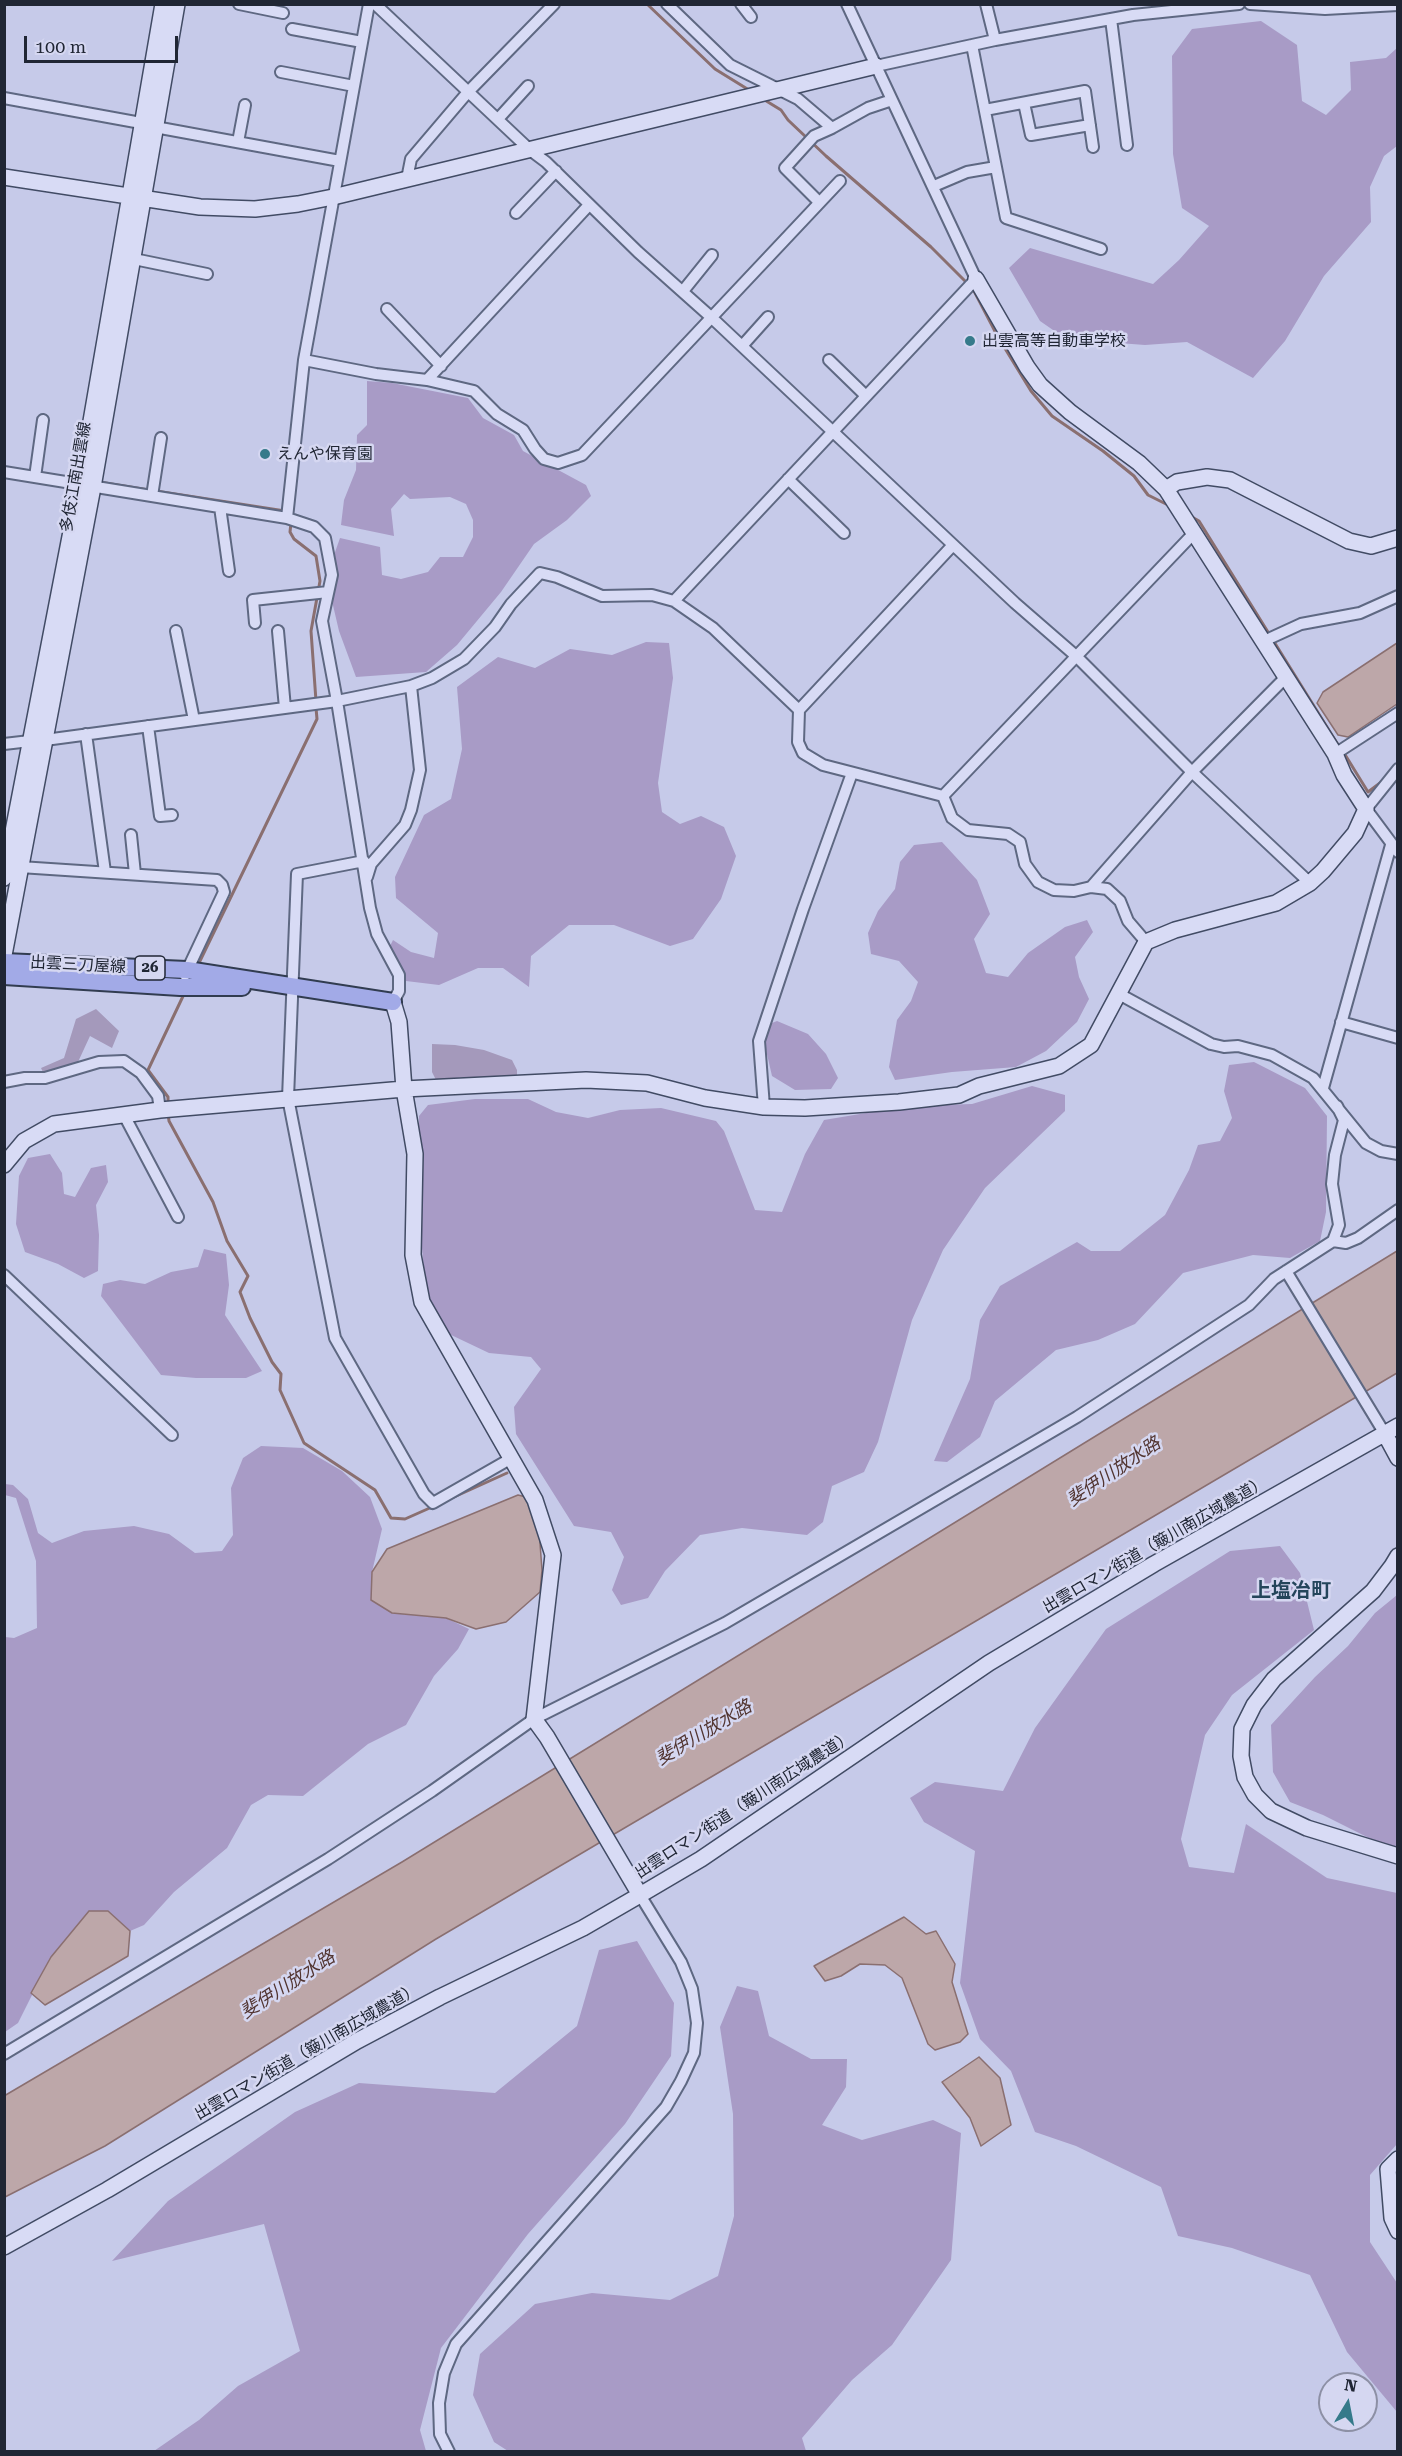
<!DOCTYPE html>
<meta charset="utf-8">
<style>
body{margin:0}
#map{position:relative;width:1402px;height:2456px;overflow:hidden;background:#c6cae9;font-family:"Roboto Serif",serif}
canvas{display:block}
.frame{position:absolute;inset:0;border:6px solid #202634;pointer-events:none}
.north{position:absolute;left:1318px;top:2372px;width:60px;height:60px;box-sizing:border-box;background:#d5d7f1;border:2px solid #8d90a5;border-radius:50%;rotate:10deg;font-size:16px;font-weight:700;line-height:24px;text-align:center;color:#202634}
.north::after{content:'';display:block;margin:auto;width:21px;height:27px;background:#357a8a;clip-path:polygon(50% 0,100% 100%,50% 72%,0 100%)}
.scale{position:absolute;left:24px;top:36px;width:154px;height:27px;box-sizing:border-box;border:3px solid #202634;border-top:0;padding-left:8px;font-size:18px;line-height:21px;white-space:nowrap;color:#202634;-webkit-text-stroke:4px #d5d7f1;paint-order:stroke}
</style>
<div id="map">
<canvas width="1402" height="2456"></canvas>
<div class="frame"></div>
<div class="north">N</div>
<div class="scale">100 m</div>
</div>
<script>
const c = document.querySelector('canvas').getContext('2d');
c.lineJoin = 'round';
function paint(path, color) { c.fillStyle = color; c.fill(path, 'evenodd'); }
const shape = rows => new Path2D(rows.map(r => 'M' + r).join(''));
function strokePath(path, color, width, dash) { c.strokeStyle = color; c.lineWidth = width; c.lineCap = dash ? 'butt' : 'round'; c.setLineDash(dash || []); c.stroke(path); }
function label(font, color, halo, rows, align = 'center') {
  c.font = font + ' "Roboto Serif","Noto Sans JP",serif'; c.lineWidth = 5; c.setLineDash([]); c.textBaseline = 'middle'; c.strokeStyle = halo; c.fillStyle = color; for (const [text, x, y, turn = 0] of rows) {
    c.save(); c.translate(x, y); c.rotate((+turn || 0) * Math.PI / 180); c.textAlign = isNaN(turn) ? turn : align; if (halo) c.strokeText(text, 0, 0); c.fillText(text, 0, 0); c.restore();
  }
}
paint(shape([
 [1261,21,1297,45,1302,101,1326,115,1351,90,1350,62,1386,58,1397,48,1397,146,1384,156,1370,187,1371,222,1324,276,1285,341,1253,378,1187,342,1145,345,1066,339,1040,321,1009,268,1030,248,1153,284,1179,260,1209,226,1182,208,1173,154,1172,56,1192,29],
 [367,381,392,383,468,398,483,418,514,435,523,451,586,485,591,496,567,520,534,544,501,592,457,645,426,672,356,677,339,631,332,601,337,579,333,558,340,538,380,547,382,575,401,579,428,572,440,557,463,557,473,537,473,520,466,504,450,497,410,499,404,494,391,509,394,536,341,525,344,500,356,470,357,435,367,425],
 [646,642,669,643,673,678,658,783,662,812,680,824,701,816,724,827,736,856,721,899,693,939,670,946,614,925,569,925,531,956,529,987,503,968,478,968,439,985,406,981,390,946,393,940,411,952,434,958,438,933,396,898,395,877,424,815,451,799,462,749,457,687,498,657,535,668,570,649,612,655],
 [942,842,977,880,990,914,974,939,986,973,1008,977,1028,953,1065,927,1087,920,1093,932,1075,957,1079,977,1089,999,1077,1022,1046,1051,1016,1067,952,1072,895,1080,889,1067,897,1020,911,1001,918,982,899,961,871,954,868,933,878,911,895,889,900,862,914,845],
 [777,1021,808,1034,826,1054,838,1078,831,1089,795,1090,772,1076,764,1041,767,1025],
 [1254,1062,1305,1088,1327,1116,1326,1212,1320,1241,1290,1258,1253,1255,1183,1273,1135,1324,1098,1340,1056,1350,995,1401,980,1437,947,1462,934,1461,970,1379,980,1320,1000,1286,1077,1242,1091,1251,1120,1251,1165,1215,1189,1170,1198,1145,1220,1141,1232,1118,1224,1091,1229,1065],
 [1032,1086,1065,1095,1065,1111,985,1188,943,1250,912,1320,878,1442,864,1472,832,1486,823,1522,807,1535,742,1528,700,1535,665,1571,648,1598,621,1605,612,1590,624,1557,611,1532,574,1526,516,1434,514,1407,541,1369,531,1357,489,1353,447,1333,427,1302,419,1216,419,1116,428,1105,475,1099,528,1099,556,1112,588,1118,620,1110,661,1108,716,1121,724,1131,755,1210,782,1212,805,1154,824,1120,908,1106,972,1104],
 [50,1154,62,1173,64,1194,75,1197,91,1168,106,1165,108,1182,96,1205,99,1235,98,1271,84,1278,58,1264,25,1252,16,1224,19,1176,28,1158],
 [204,1249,226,1254,229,1285,225,1315,262,1371,246,1378,196,1378,161,1375,101,1296,103,1284,120,1280,145,1284,171,1272,198,1267],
 [261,1446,303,1448,342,1471,370,1497,382,1529,372,1572,392,1613,446,1618,469,1629,458,1649,434,1676,406,1725,368,1744,303,1796,268,1795,251,1805,227,1848,174,1892,144,1925,130,1931,108,1911,51,1957,18,2023,5,2032,5,1637,14,1638,37,1628,36,1561,16,1498,5,1495,5,1484,13,1485,28,1499,38,1533,52,1543,84,1531,134,1526,169,1534,195,1553,222,1551,233,1535,231,1488,243,1458],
 [1280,1546,1300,1573,1314,1630,1232,1695,1205,1735,1181,1839,1189,1867,1234,1873,1246,1824,1327,1878,1397,1893,1397,2144,1370,2175,1370,2242,1397,2283,1397,2412,1347,2352,1310,2275,1232,2248,1178,2236,1161,2187,1076,2146,1035,2132,1011,2071,980,2039,960,1983,975,1851,924,1822,910,1798,935,1782,1003,1791,1035,1728,1106,1629,1230,1551],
 [1397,1595,1397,1852,1323,1815,1290,1802,1273,1772,1271,1725,1315,1677,1348,1646,1375,1613],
 [637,1941,674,2003,671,2056,625,2124,528,2234,441,2348,420,2430,426,2451,154,2451,199,2420,238,2386,300,2351,264,2224,112,2261,168,2201,295,2112,359,2083,495,2093,577,2026,599,1950],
 [737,1986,758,1991,769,2036,811,2059,847,2059,846,2087,822,2125,862,2140,933,2120,961,2133,951,2260,892,2345,852,2380,802,2438,806,2451,508,2451,494,2442,473,2395,480,2354,535,2304,592,2293,670,2300,718,2276,734,2216,733,2114,720,2027]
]), '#a89bc6');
paint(shape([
 [96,1009,119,1031,112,1048,90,1036,78,1062,44,1074,41,1068,64,1058,76,1019],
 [432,1044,455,1045,484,1050,512,1060,517,1070,517,1078,467,1077,436,1080,432,1072]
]), '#a499bb');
const water = shape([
 [1397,643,1397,704,1348,737,1338,735,1317,703,1323,692,1397,643],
 [1397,1251,1397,1373,436,1939,105,2146,5,2197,4,2096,402,1862,1397,1251],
 [518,1495,526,1497,539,1530,542,1570,540,1592,506,1622,476,1629,446,1618,392,1613,371,1600,372,1572,387,1549,518,1495],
 [89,1911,108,1911,130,1931,128,1956,45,2005,31,1993,51,1957,89,1911],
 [904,1917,926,1934,936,1931,955,1964,952,1982,968,2034,960,2042,935,2050,928,2044,902,1978,885,1965,860,1964,841,1976,825,1981,814,1966,904,1917],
 [979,2057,1000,2078,1011,2125,981,2146,970,2118,942,2082,979,2057]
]);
paint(water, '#bda7a9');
strokePath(water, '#8a6f70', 1.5);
strokePath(shape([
 [647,4,715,69,749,90],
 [763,99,781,110,788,120,826,156,931,247,969,285],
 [973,289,998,337,1031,391,1052,416,1103,451,1134,476,1148,495,1170,506],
 [99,482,149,490],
 [156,491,285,511],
 [1192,517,1199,521,1340,748],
 [291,523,290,532,294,539,316,556,320,581,311,631,316,701],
 [1344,753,1368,792,1384,780],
 [198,965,317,719,316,708],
 [168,1104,168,1097,148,1070,185,992],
 [168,1113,169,1121,213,1202,227,1241,248,1276,240,1292,250,1318,272,1362,281,1374,280,1390,304,1443,375,1490,391,1518,405,1519,432,1507],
 [454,1497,507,1473]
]), '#8a6f70', 3);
const street = shape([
 [239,4,283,13],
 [375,4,530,150,546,162,638,252,712,318,1015,603,1076,656,1192,772,1310,883],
 [667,4,730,65,798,99,832,128,868,108,892,100],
 [741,4,751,17],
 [986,4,995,40],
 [1250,4,1325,9,1398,5],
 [1111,19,1127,145],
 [292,29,362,42],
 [972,45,1006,218,1101,249],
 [876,66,995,40,1133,15,1239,4],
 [281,72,354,86],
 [4,98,141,123],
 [1024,103,1031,135,1090,125],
 [985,110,1085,91,1093,147],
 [498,119,528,86],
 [155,127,340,161],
 [238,142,245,105],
 [407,179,411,159,468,92,554,4],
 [934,186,967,172,996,167],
 [819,202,785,168,814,136,832,128],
 [516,213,556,171],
 [134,259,207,274],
 [683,291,712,255],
 [387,309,441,366],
 [742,346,768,317],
 [304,360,376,374,427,380,474,391,497,414,523,430,535,449,544,459,558,463,582,455,840,181],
 [829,360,866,396],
 [427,380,589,205],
 [4,472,287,518,314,527,325,538,332,575,322,621,337,701,370,908,377,934,399,975,399,991,393,1002],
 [35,477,43,420],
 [788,479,844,533],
 [152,496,161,438],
 [220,507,229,571],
 [287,518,304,360,369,4],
 [674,601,976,279,847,4],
 [255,623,253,600,328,592],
 [176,631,194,720],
 [278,631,285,708],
 [1264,641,1301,624,1360,613,1398,596],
 [799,710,953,545],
 [148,726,160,816,172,815],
 [86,734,105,872],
 [45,740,337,701,411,686,432,678,464,659,495,627,511,604,540,573,557,577,602,596,652,595,674,601,713,628,799,710,798,742,803,753,823,765,943,796,952,818,968,830,1008,834,1020,842,1025,864,1038,882,1054,890,1074,891,1091,887,1107,889,1120,901,1128,921,1146,942],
 [4,744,30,741],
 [1335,754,1398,713],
 [1398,769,1366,809,1398,852],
 [943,796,1194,533],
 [131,835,135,874],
 [364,861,297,874,288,1098,335,1338,424,1494,433,1503,510,1459],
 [20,867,217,880,222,885,224,892,185,975],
 [367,877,371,864,405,825,411,810,420,770,411,686],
 [1091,887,1192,772,1286,677],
 [1119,994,1211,1044,1224,1047,1238,1046,1272,1055,1313,1078,1366,1143,1381,1151,1398,1154],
 [1341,1022,1398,1038],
 [4,1082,25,1078,45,1078,99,1062,124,1061,141,1073,158,1096,160,1110],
 [1323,1088,1391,845],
 [764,1107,759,1041,803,909,852,773],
 [124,1115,178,1217],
 [1333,1241,1346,1243,1358,1238,1398,1210],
 [1286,1271,1385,1434],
 [4,1275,172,1435],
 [4,2054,328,1859,432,1791,534,1719,725,1623,1077,1417,1249,1305,1274,1279,1333,1241,1339,1225,1332,1184,1335,1155,1344,1120,1337,1106],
 [449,2452,440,2434,439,2403,444,2373,456,2344,666,2107,681,2081,694,2053,697,2023,692,1989,681,1962,640,1895]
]);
const secondary = shape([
 [4,177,200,207,255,209,298,204,333,197,876,66],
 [1166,489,1177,482,1207,477,1230,480,1349,541,1371,546,1398,538],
 [4,878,80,485,163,4],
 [4,955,93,487,177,4],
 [393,1002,399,1022,404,1089,415,1154,413,1255,422,1302,535,1500,553,1555,534,1719,547,1737,640,1895],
 [4,1165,24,1141,54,1124,160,1110,404,1089,586,1080,647,1083,705,1098,764,1107,805,1108,899,1102,959,1095,979,1086,1059,1066,1091,1045,1146,942,1175,930,1276,903,1310,883,1323,871,1355,833,1366,809,1344,775,1335,754,1166,489,1139,463,1070,412,1040,385,1027,367,976,279],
 [1385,1434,1398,1458],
 [1398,1556,1392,1566,1373,1591,1274,1679,1254,1705,1242,1729,1241,1756,1245,1777,1255,1795,1271,1811,1307,1828,1398,1856],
 [1398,2159,1388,2169,1392,2218,1398,2231],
 [4,2247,107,2190,357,2041,440,1997,583,1928,640,1895,701,1859,989,1663,1154,1564,1398,1426]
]);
const primary = shape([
 [4,962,187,970,393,1002],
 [4,976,180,987,242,987]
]);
strokePath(street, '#5e6882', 14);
strokePath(secondary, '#414b64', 18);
strokePath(primary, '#313c50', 20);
strokePath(street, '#d8dbf5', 10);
strokePath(secondary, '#d8dbf5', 15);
strokePath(primary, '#a2aae7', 16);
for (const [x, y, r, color] of [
 [970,341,6,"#357a8a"],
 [265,454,6,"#357a8a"]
]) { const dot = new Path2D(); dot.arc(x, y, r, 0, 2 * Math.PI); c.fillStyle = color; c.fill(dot); strokePath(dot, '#d5d7f1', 2); }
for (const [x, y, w] of [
 [150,968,30]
]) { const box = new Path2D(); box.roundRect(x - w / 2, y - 12, w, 24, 4.5); c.fillStyle = '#d5d7f1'; c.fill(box); strokePath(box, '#202634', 1.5); }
label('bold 15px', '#202634', null, [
 ["26",150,968]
]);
label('16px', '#202634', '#d5d7f1', [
 ["出雲高等自動車学校",982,341],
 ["えんや保育園",277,454]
], 'left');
label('16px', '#202634', '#d5d7f1', [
 ["多伎江南出雲線",76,477,-80],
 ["出雲三刀屋線",78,965,3],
 ["出雲ロマン街道（簸川南広域農道）",1155,1545,-30],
 ["出雲ロマン街道（簸川南広域農道）",744,1805,-33],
 ["出雲ロマン街道（簸川南広域農道）",307,2052,-30]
]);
label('italic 18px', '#523531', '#d5d7f1', [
 ["斐伊川放水路",1114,1472,-34],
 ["斐伊川放水路",704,1733,-31],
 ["斐伊川放水路",288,1985,-33]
]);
label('bold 20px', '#24455b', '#d5d7f1', [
 ["上塩冶町",1291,1591]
]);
</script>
